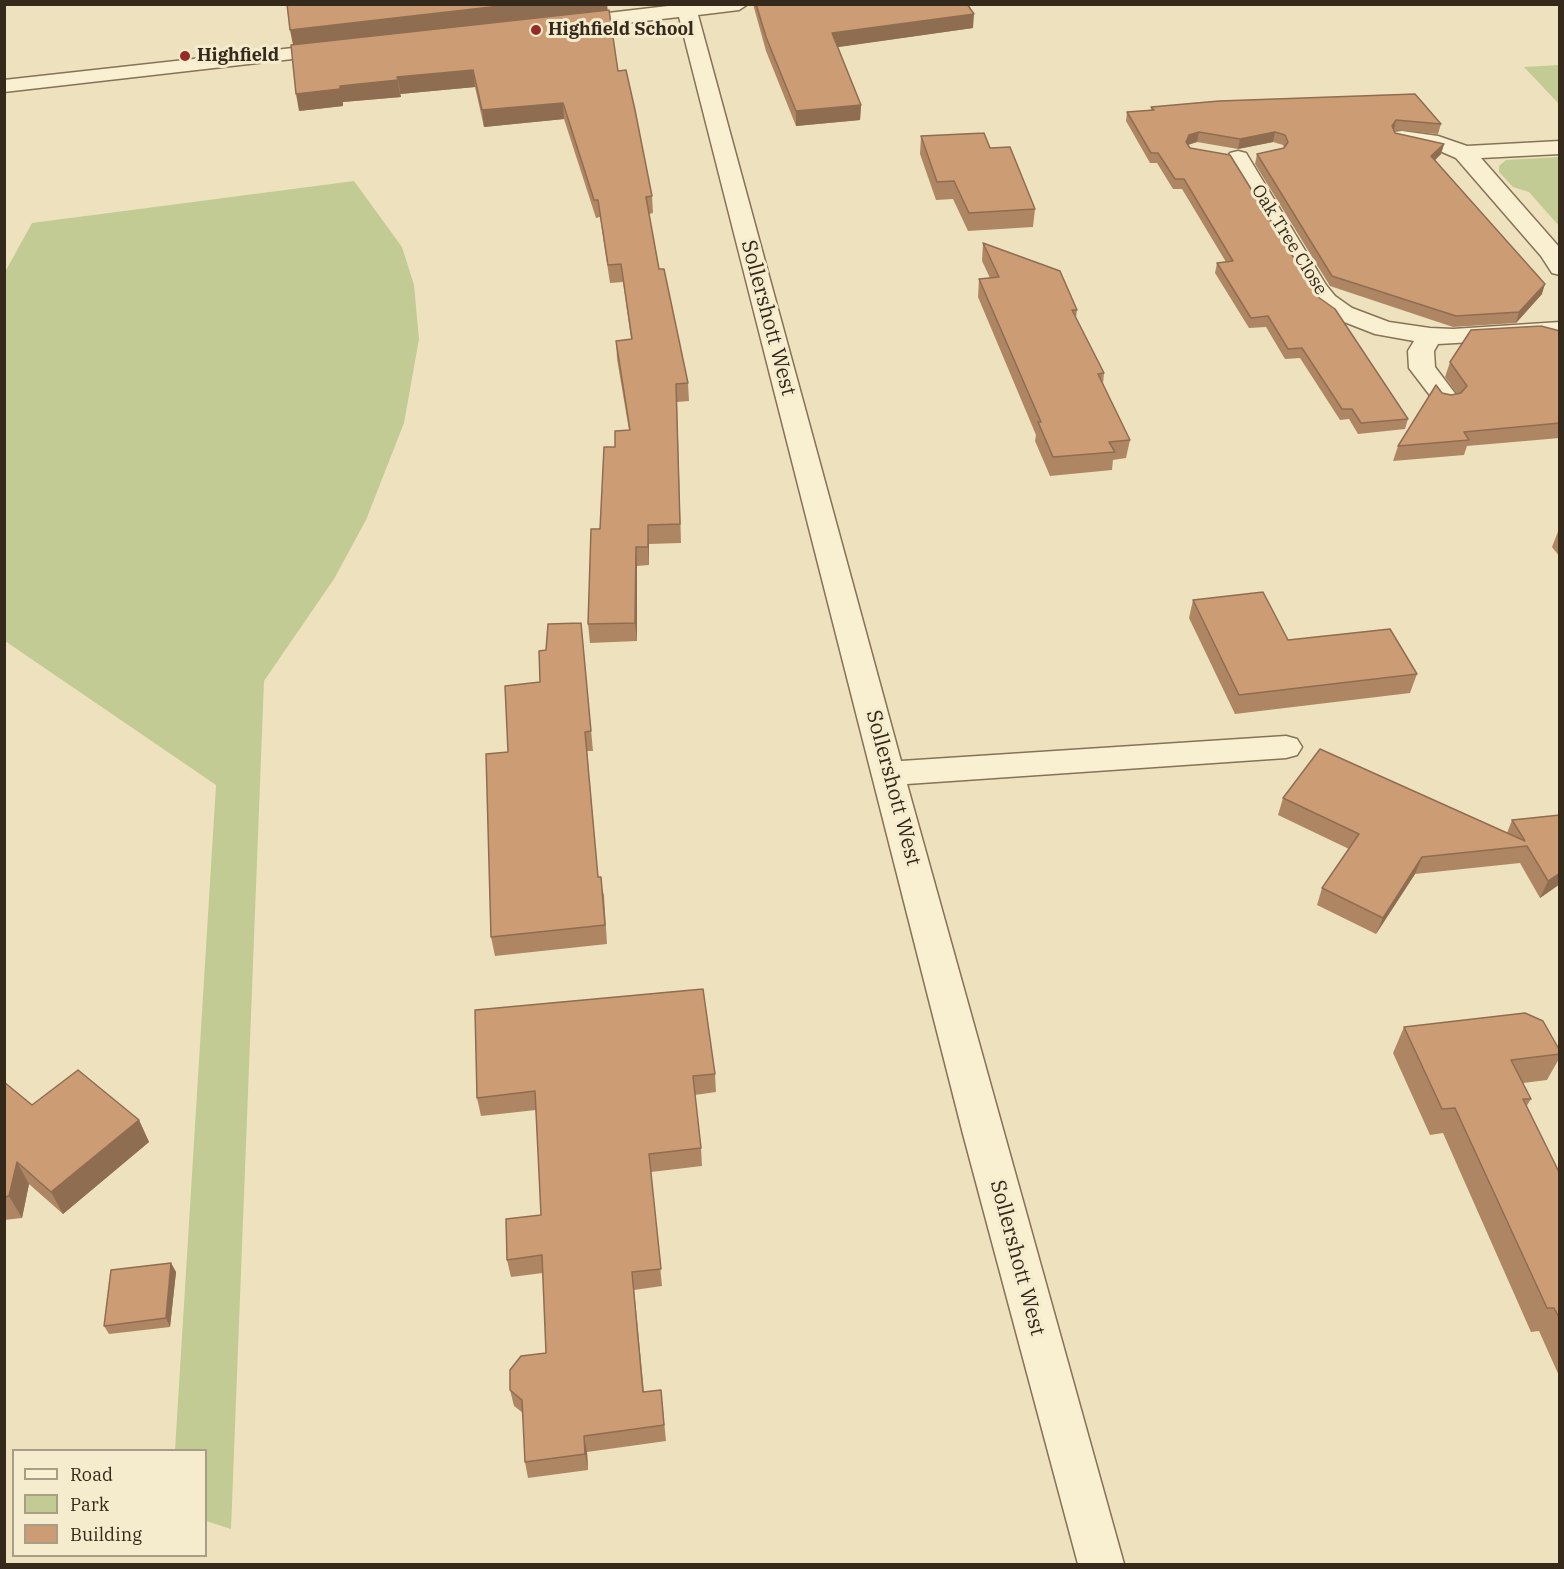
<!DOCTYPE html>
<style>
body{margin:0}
#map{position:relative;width:1564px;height:1569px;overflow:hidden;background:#eee2be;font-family:"IBM Plex Serif",serif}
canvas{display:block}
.frame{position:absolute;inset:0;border:6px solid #35291c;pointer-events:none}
.legend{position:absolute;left:12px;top:1449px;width:195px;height:108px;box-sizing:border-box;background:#f5ecce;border:2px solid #a89e87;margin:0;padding:8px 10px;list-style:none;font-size:18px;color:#35291c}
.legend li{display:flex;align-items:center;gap:12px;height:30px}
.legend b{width:30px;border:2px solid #a89e87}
</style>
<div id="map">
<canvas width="1564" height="1569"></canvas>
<div class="frame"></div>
<ul class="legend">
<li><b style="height:8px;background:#f9efd1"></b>Road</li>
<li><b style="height:16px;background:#c2cb93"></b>Park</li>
<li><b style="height:16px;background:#cc9c74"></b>Building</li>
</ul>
</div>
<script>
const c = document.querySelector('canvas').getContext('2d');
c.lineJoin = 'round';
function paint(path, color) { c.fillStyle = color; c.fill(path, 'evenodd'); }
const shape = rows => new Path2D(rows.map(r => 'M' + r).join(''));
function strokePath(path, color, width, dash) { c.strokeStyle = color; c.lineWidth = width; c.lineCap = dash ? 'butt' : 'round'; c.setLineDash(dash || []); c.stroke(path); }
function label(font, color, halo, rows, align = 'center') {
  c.font = font + ' "IBM Plex Serif",serif'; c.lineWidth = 6; c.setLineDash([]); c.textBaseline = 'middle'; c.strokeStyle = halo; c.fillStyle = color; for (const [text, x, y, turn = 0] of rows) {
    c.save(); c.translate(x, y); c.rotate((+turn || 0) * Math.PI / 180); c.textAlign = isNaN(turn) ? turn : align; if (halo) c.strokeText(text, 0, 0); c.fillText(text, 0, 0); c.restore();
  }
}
paint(shape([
 [1559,65,1560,65,1559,104,1524,67],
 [1559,157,1560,157,1559,226,1529,192,1513,187,1499,172,1499,166,1506,160],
 [354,181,402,247,414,285,419,339,404,423,366,520,334,579,264,681,231,1529,206,1521,206,1450,175,1450,216,785,5,641,5,272,32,223]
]), '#c2cb93');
const minor = shape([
 [685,4,748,4,739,10,698,15,901,761,1286,736,1297,739,1302,747,1297,755,1286,758,907,784,1124,1564,1078,1564,963,1134,679,17,565,30,555,24,565,18,685,4],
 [338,43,345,45,348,49,345,53,4,92,4,80,338,43],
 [1402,131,1438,136,1467,146,1560,141,1560,154,1481,158,1560,248,1560,275,1552,273,1541,256,1456,158,1433,148,1394,142,1391,137,1394,132,1402,131],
 [1238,151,1246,153,1249,158,1326,285,1335,296,1352,308,1389,322,1430,328,1453,329,1560,322,1560,337,1438,344,1434,351,1435,367,1460,400,1456,406,1447,408,1438,406,1409,368,1408,351,1414,341,1375,334,1334,318,1317,306,1227,158,1230,153,1238,151]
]);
strokePath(minor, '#867257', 3);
paint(minor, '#f9efd1');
paint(shape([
 [607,4,618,71,652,196,653,213,649,214,659,269,688,383,689,401,677,402,681,543,649,544,649,565,637,566,637,641,590,643,588,624,600,529,615,447,629,430,617,359,616,341,631,339,623,282,610,283,600,217,596,218,564,119,484,127,475,87,400,94,401,97,343,102,343,106,299,111],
 [753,4,967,4,973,28,837,47,861,105,860,120,796,126,766,51],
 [1219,101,1441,124,1438,134,1393,130,1395,133,1444,144,1441,154,1435,160,1542,294,1516,323,1453,327,1330,286,1255,164,1257,154,1284,148,1283,145,1273,142,1238,149,1197,142,1188,145,1318,297,1408,419,1405,429,1358,434,1349,419,1340,420,1300,358,1285,359,1266,327,1249,328,1215,273,1217,263,1226,262,1182,189,1173,189,1157,163,1150,163,1126,121,1127,112,1151,110,1151,107],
 [921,136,990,148,1035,209,1033,227,968,231,953,199,936,200,920,154],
 [983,243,1077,310,1076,318,1104,373,1103,384,1130,440,1126,458,1113,460,1112,470,1050,476,1035,441,1036,435,978,297,979,279,990,278,982,261],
 [1560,331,1560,438,1467,446,1464,455,1393,461,1398,446,1442,393,1451,395,1457,394,1445,377,1450,362],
 [1559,529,1560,529,1560,557,1552,547],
 [1193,600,1288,640,1417,674,1410,693,1235,714,1189,618],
 [581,623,593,751,587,751,598,877,604,895,607,944,495,956,491,937,508,752,540,682,546,650],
 [1283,798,1507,833,1512,820,1560,815,1560,884,1540,898,1520,863,1415,874,1376,934,1317,905,1322,888,1349,849,1278,815],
 [475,1010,715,1074,716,1092,695,1095,701,1148,702,1166,651,1172,662,1286,634,1290,644,1392,661,1390,666,1441,587,1452,588,1470,528,1478,525,1462,523,1413,514,1406,510,1390,546,1353,543,1273,511,1277,507,1260,541,1215,536,1110,481,1116,477,1098],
 [1404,1027,1560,1051,1560,1057,1547,1080,1523,1083,1531,1099,1526,1107,1560,1174,1560,1378,1539,1331,1531,1332,1443,1133,1430,1135,1393,1053],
 [4,1082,32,1105,139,1120,149,1142,63,1214,29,1184,22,1218,4,1220],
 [171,1263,176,1272,170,1327,109,1334,104,1326]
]), '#af8664');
paint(shape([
 [517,4,607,4,607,10,293,45,290,30],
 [974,14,973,28,832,48,832,33],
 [473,70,475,87,400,94,397,77],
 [398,80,401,97,343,102,343,106,299,111,296,94,340,86],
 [563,103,564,119,484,127,482,110],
 [861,105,860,120,796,126,796,111],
 [1396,120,1394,130,1389,136,1392,126],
 [1199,132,1197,142,1187,145,1186,142,1189,135],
 [1275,132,1273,142,1238,149,1240,139],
 [1444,144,1441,154,1429,166,1431,156],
 [1545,284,1542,294,1516,323,1519,312],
 [648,525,649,544,649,565,648,547],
 [636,547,637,566,637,641,635,623],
 [1422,857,1415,874,1376,934,1383,918],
 [1560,873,1560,884,1540,898,1548,881],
 [139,1120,149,1142,63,1214,51,1192],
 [17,1162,29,1184,22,1218,9,1196],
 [171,1263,176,1272,170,1327,166,1318],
 [584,1436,587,1452,588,1470,585,1454]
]), '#8f6d51');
const building = shape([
 [287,4,517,4,290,30,287,4],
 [756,4,967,4,974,14,832,33,861,105,796,111,766,37,756,4],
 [609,10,618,71,626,70,635,110,652,196,646,197,659,269,664,269,688,383,676,384,680,524,648,525,648,547,636,547,635,623,588,624,591,529,600,529,604,447,615,447,615,431,630,430,616,341,632,339,621,264,608,265,598,200,594,200,563,103,482,110,473,70,397,77,398,80,340,86,340,89,296,94,291,45,609,10],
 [1415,94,1441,124,1396,120,1392,126,1395,133,1444,144,1431,156,1545,284,1519,312,1456,316,1332,276,1257,154,1284,148,1288,142,1285,135,1275,132,1240,139,1199,132,1189,135,1186,142,1190,148,1230,155,1318,297,1335,309,1408,419,1361,423,1352,409,1342,409,1302,348,1288,349,1268,316,1251,318,1217,263,1233,261,1184,179,1175,179,1158,153,1151,153,1127,112,1154,110,1151,107,1219,101,1415,94],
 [984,133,990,148,1010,147,1035,209,969,213,954,181,937,182,921,136,984,133],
 [983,243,1060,271,1077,310,1072,310,1104,373,1098,374,1130,440,1109,442,1115,452,1053,457,1038,422,1041,422,979,279,999,277,983,243],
 [1541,326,1560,331,1560,423,1464,432,1469,440,1398,446,1436,385,1442,393,1451,395,1461,393,1467,386,1450,362,1471,330,1541,326],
 [1263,592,1288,640,1390,629,1417,674,1239,695,1193,600,1263,592],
 [581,623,591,731,585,732,598,877,601,877,605,925,491,937,486,754,508,752,505,686,540,682,539,651,546,650,548,624,581,623],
 [1320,749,1525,841,1512,820,1560,815,1560,873,1548,881,1527,846,1422,857,1383,918,1322,888,1359,834,1283,798,1320,749],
 [703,989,715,1074,693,1076,701,1148,649,1154,661,1269,632,1272,643,1392,661,1390,664,1425,584,1436,585,1454,525,1462,522,1400,510,1390,510,1370,521,1356,546,1353,542,1255,507,1260,506,1219,541,1215,535,1091,477,1098,475,1010,703,989],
 [1525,1013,1543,1021,1560,1051,1560,1054,1511,1060,1531,1099,1523,1099,1560,1174,1560,1319,1554,1308,1547,1308,1455,1108,1442,1109,1404,1027,1525,1013],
 [78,1070,139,1120,51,1192,17,1162,9,1196,4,1197,4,1082,32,1105,78,1070],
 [171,1263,166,1318,104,1326,111,1270,171,1263]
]);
paint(building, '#cc9c74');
strokePath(building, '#8f6d51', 1.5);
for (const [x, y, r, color] of [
 [536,30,6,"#952b27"],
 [185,56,6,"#952b27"]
]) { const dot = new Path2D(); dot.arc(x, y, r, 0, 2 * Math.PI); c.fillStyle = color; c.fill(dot); strokePath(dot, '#f5ecce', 2); }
label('bold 18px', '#35291c', '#f5ecce', [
 ["Highfield School",548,30],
 ["Highfield",197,56]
], 'left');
label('18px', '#35291c', '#f5ecce', [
 ["Oak Tree Close",1289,240,58]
]);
label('21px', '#35291c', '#f5ecce', [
 ["Sollershott West",768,318,75],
 ["Sollershott West",893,788,75],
 ["Sollershott West",1017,1258,75]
]);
</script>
